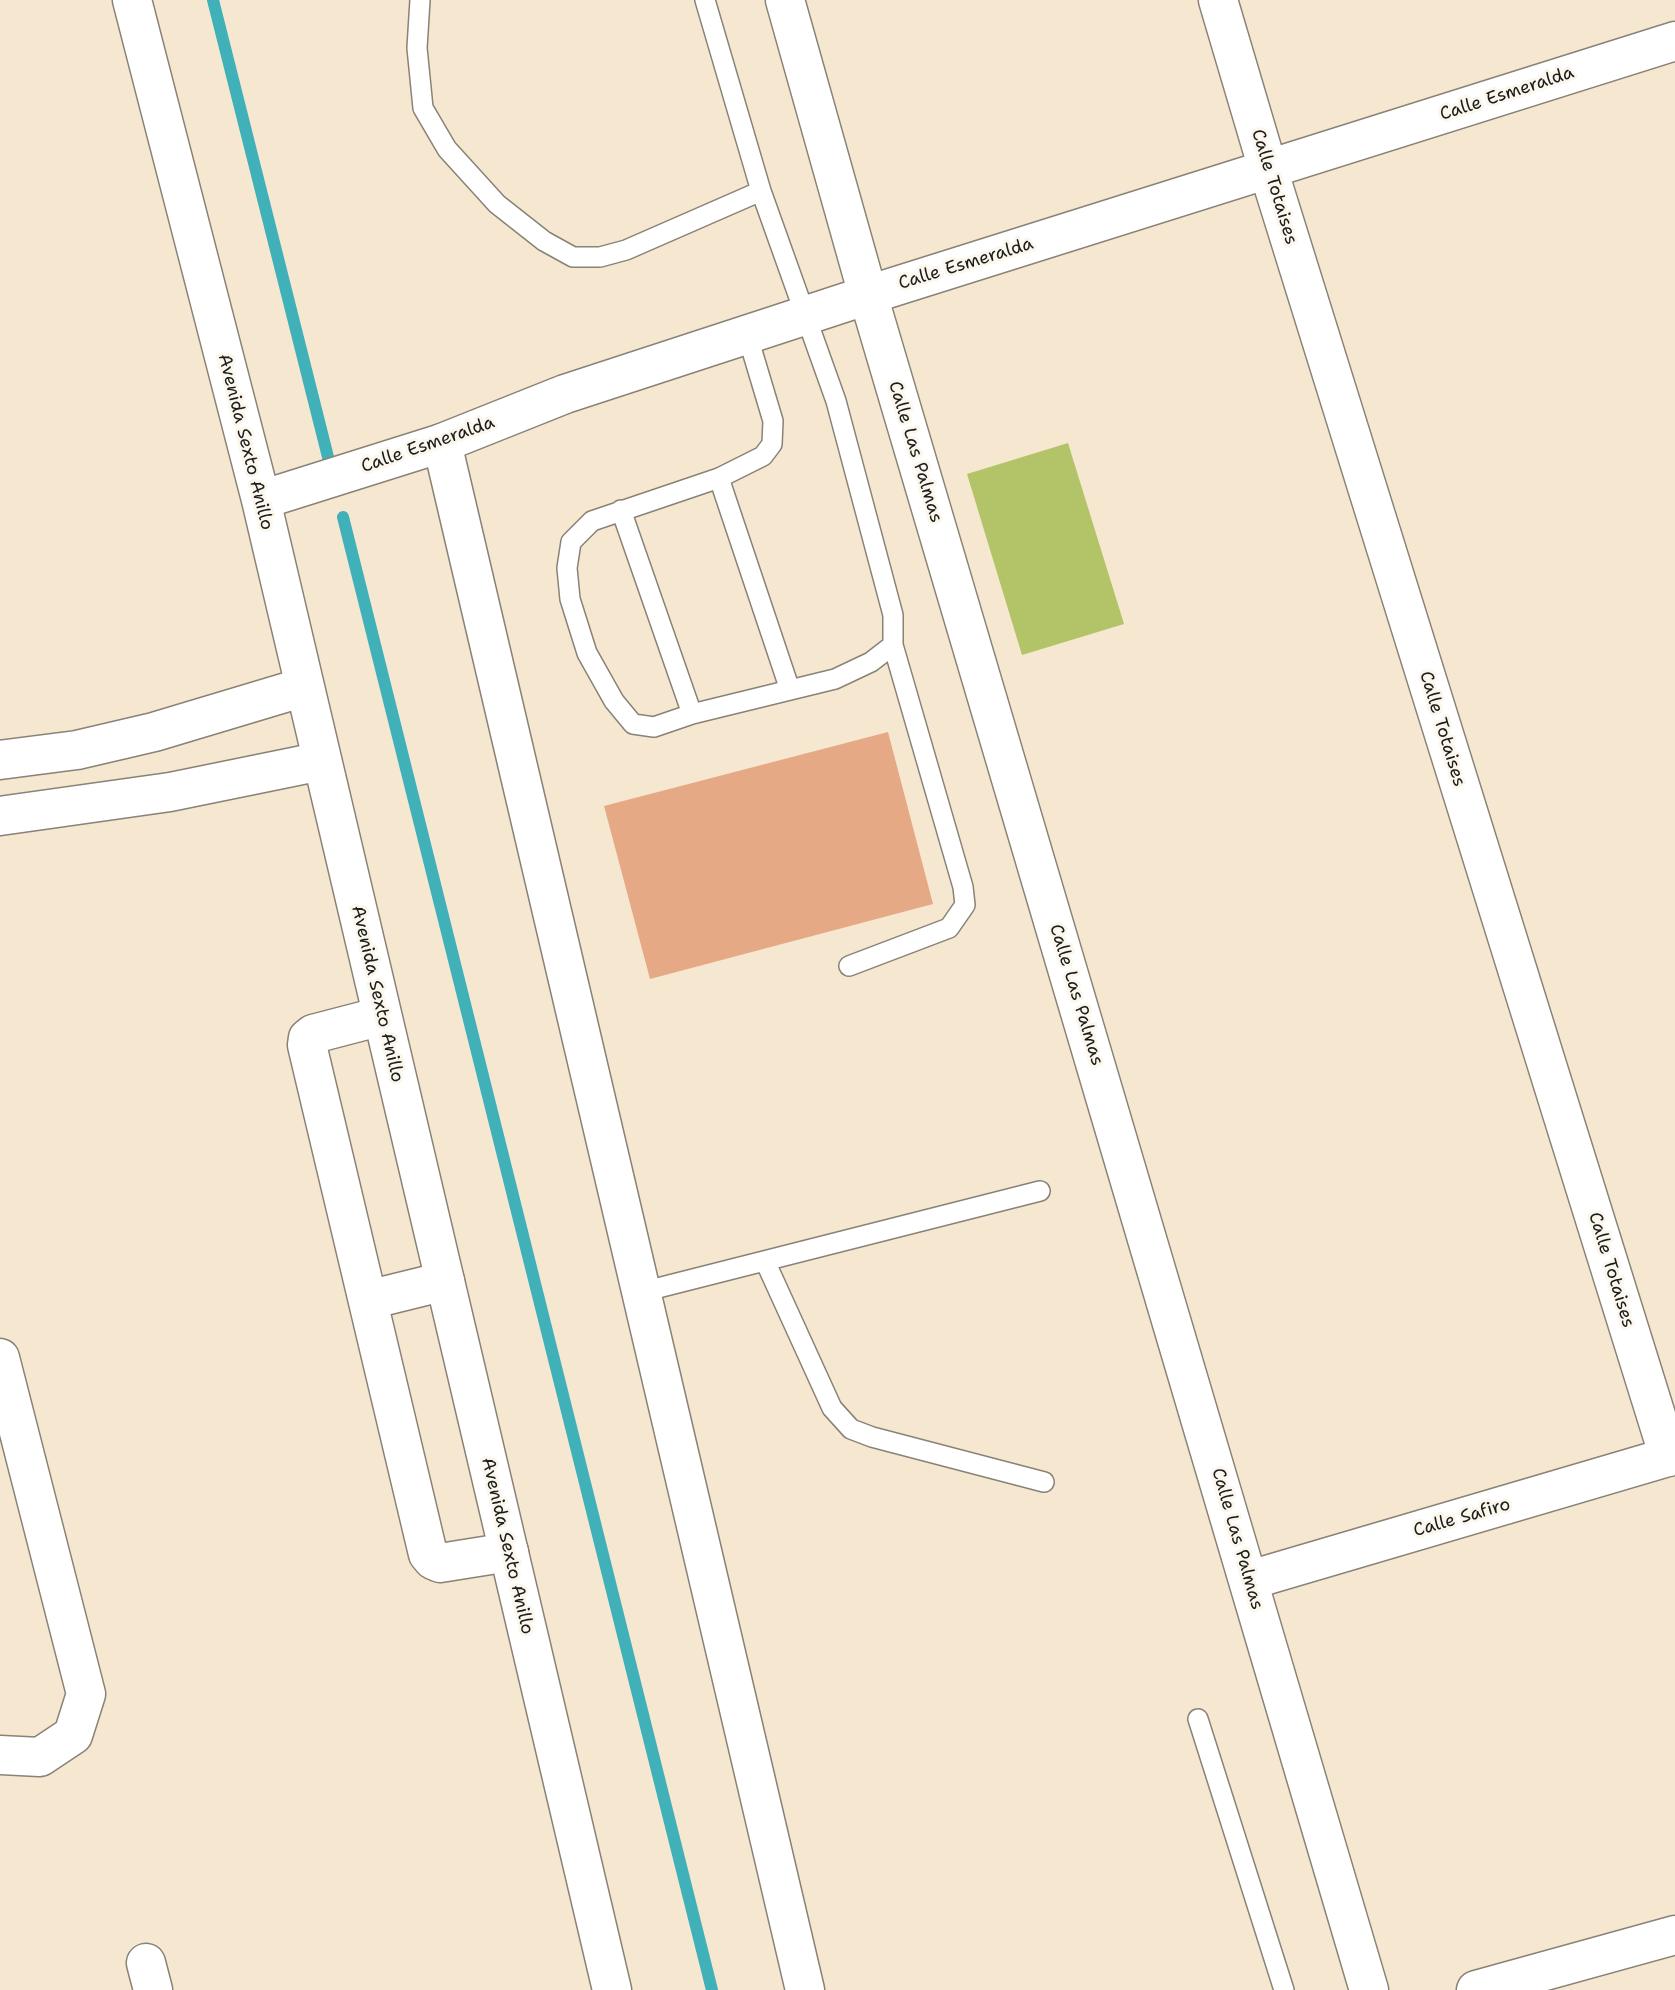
<!DOCTYPE html>
<style>
body{margin:0}
canvas{display:block;background:#f6e7d0}
</style>
<canvas width="1675" height="1990"></canvas>
<script>
const c = document.querySelector('canvas').getContext('2d');
c.lineJoin = 'round';
function paint(path, color) { c.fillStyle = color; c.fill(path, 'evenodd'); }
const shape = rows => new Path2D(rows.map(r => 'M' + r).join(''));
function strokePath(path, color, width, dash) { c.strokeStyle = color; c.lineWidth = width; c.lineCap = dash ? 'butt' : 'round'; c.setLineDash(dash || []); c.stroke(path); }
function label(font, color, halo, rows, align = 'center') {
  c.font = font + ' "Shantell Sans",sans-serif'; c.lineWidth = 6; c.setLineDash([]); c.textBaseline = 'middle'; c.strokeStyle = halo; c.fillStyle = color; for (const [text, x, y, turn = 0] of rows) {
    c.save(); c.translate(x, y); c.rotate((+turn || 0) * Math.PI / 180); c.textAlign = isNaN(turn) ? turn : align; if (halo) c.strokeText(text, 0, 0); c.fillText(text, 0, 0); c.restore();
  }
}
paint(shape([
 [1068,443,1124,624,1022,655,967,474]
]), '#b2c467');
strokePath(shape([
 [213,0,328,457],
 [343,517,712,1990]
]), '#40b1b8', 12);
paint(shape([
 [888,732,933,904,650,979,604,806]
]), '#e6a986');
const service = shape([
 [420,0,417,48,423,108,447,149,497,204,544,241,573,257,600,257,626,250,761,191],
 [705,0,761,191,836,401,893,615,893,645,871,662,835,679,692,714,654,727,633,724,614,701,587,653,570,599,567,568,571,542,592,521,719,478,763,456,772,444,773,421,747,334],
 [719,478,790,690],
 [621,510,692,714],
 [849,966,949,928,965,905,963,887,893,645],
 [765,1261,832,1408,851,1429,872,1437,1044,1482],
 [642,1292,1040,1191],
 [1198,1719,1284,1990]
]);
const minor = shape([
 [785,0,868,295,1369,1990],
 [1218,0,1268,169,1669,1457],
 [442,443,565,394,868,295,1675,41],
 [0,760,77,750,154,732,304,687],
 [0,816,170,792,322,761],
 [382,1016,313,1034,308,1038,307,1045,428,1554,433,1560,440,1563,509,1552],
 [368,1300,445,1281],
 [0,1358,86,1694,73,1735,40,1757,0,1755],
 [1250,1580,1675,1455],
 [146,1963,153,1990]
]);
const tertiary = shape([
 [132,0,261,500,612,1990],
 [261,500,442,443,805,1990],
 [1476,1990,1675,1935]
]);
strokePath(service, '#898276', 22);
strokePath(minor, '#898276', 41);
strokePath(tertiary, '#898276', 41);
strokePath(service, '#fff', 19);
strokePath(minor, '#fff', 38);
strokePath(tertiary, '#fff', 38);
label('18px', '#1c1c1c', '#fbf7ec', [
 ["Calle Esmeralda",1507,94,-18],
 ["Calle Totaises",1274,187,73],
 ["Calle Esmeralda",966,264,-17],
 ["Avenida Sexto Anillo",245,442,76],
 ["Calle Esmeralda",428,445,-19],
 ["Calle Las Palmas",915,452,73],
 ["Calle Totaises",1442,729,73],
 ["Avenida Sexto Anillo",377,994,77],
 ["Calle Las Palmas",1076,995,73],
 ["Calle Totaises",1611,1270,73],
 ["Calle Safiro",1462,1518,-16],
 ["Calle Las Palmas",1237,1539,74],
 ["Avenida Sexto Anillo",507,1546,77]
]);
</script>
